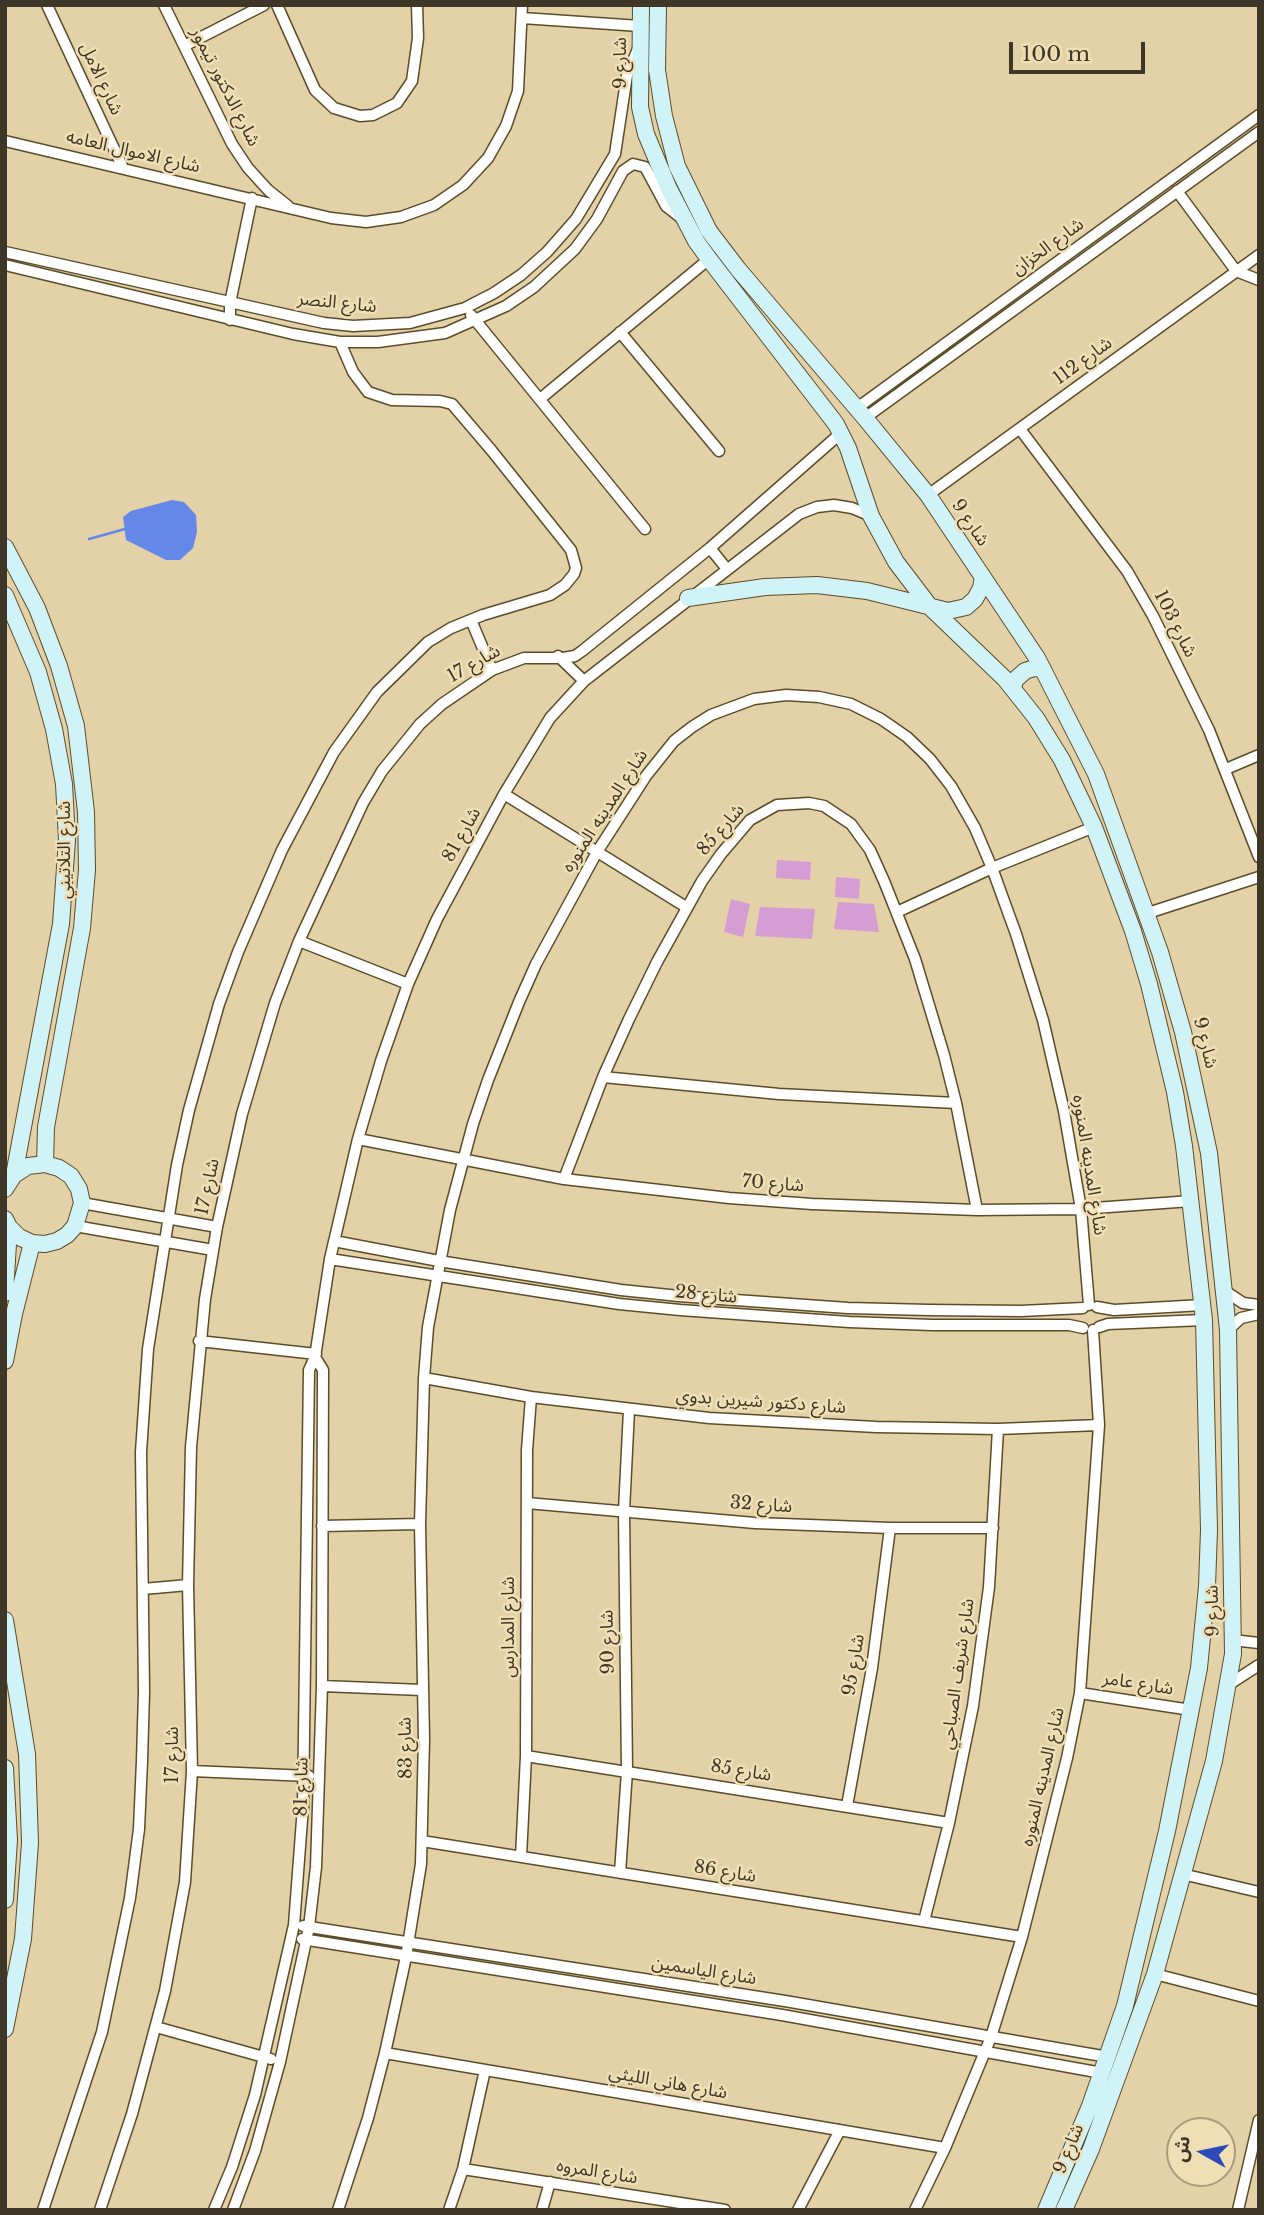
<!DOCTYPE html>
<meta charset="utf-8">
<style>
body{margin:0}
#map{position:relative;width:1264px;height:2215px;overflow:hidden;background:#e3d1a8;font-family:"Libre Baskerville","Noto Sans Arabic",serif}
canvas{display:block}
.frame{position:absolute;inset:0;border:7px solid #3e3727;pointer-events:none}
.north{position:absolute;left:1166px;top:2117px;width:70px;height:70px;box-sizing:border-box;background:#f0deb5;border:2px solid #a99b7c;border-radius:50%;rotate:279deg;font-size:19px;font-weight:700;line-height:28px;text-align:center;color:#3e3727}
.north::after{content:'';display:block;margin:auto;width:24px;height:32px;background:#2c4bbb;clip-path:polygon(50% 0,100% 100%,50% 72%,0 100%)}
.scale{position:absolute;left:1009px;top:42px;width:136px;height:32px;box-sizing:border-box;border:4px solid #3e3727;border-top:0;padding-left:9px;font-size:21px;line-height:24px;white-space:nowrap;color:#3e3727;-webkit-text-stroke:5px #f0deb5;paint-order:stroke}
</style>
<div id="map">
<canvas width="1264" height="2215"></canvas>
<div class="frame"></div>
<div class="north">ش</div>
<div class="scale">100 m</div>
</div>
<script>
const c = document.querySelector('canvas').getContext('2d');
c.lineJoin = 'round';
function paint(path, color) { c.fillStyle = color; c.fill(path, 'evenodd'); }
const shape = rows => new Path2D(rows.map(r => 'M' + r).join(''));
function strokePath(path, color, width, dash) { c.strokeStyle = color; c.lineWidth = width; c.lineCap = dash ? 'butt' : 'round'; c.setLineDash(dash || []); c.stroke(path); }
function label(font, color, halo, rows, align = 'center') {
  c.font = font + ' "Libre Baskerville","Noto Sans Arabic",serif'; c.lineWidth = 5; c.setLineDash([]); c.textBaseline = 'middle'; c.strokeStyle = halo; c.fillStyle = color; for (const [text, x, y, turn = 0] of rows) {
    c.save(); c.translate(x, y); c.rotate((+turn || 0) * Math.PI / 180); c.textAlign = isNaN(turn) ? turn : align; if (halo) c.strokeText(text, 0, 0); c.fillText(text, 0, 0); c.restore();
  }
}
paint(shape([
 [777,860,811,862,810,880,776,878],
 [836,877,860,879,859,899,835,897],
 [731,899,750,904,743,937,724,932],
 [838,902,874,904,879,932,834,929],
 [760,907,815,909,812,939,755,936]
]), '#d49dd3');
paint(shape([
 [172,500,184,502,196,515,197,532,193,548,180,560,166,560,126,540,123,517,131,511]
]), '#6487e8');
strokePath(shape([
 [89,539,125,529]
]), '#6487e8', 2.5);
const street = shape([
 [47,5,123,168],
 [164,5,232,144,248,168,268,190,288,206],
 [277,5,315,90,334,108,360,116,373,115,397,103,412,81,418,38,417,5],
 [522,18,640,26],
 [184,46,264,5],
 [5,141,331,218,366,222,401,217,434,205,463,185,488,158,506,126,518,91,522,5],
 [1177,191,1236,271,1259,280],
 [5,252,324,323,353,326,410,323,465,308,494,293,521,275,547,252,576,219,615,154,627,75,638,49],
 [5,265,293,334,340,342,378,342,445,333,506,306,534,287,575,249,597,219,623,171,633,164,645,167,666,206,684,220],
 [471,315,645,529],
 [230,320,230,303,252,198],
 [620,332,719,451],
 [540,399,709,259],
 [857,408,1259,115],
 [865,418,1259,132],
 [1020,429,1127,571,1153,616,1209,730,1259,857],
 [928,495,1259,255],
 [710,548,726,568],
 [471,620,492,670],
 [558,656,584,681],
 [1226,769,1259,755],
 [504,794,686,907],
 [897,912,992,868,1094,827],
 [1148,913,1259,877],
 [299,941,408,984],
 [603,1077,779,1094,956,1103],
 [358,1139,564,1179,729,1198,812,1204,977,1210,1081,1209,1191,1201],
 [564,1179,603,1077,629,1019,657,962,702,881,721,854,750,820,777,805,809,803,824,806,851,824,870,850,884,881,915,959,944,1055,956,1103,977,1210],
 [82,1203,217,1227],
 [75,1226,213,1250],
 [334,1241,439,1261,621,1290,679,1296,848,1308,929,1310,1021,1311,1083,1308],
 [330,1259,619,1304,680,1310,849,1322,932,1325,1069,1325,1083,1328],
 [1225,1291,1243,1303,1259,1305],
 [1097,1307,1114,1310,1203,1305],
 [1099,1327,1108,1324,1204,1320],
 [1228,1330,1241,1318,1259,1314],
 [199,1341,316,1354],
 [424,1378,531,1397,709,1418,876,1427,998,1429,1099,1425],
 [527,1503,755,1523,890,1528,993,1528],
 [322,1526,420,1524],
 [143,1589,188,1585],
 [1232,1640,1259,1643],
 [1228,1685,1259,1665],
 [322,1686,422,1690],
 [1080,1693,1191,1710],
 [526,1756,949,1823],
 [192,1771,309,1776],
 [847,1806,872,1668,890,1528],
 [422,1841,1022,1937],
 [521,1857,526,1756,527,1450,531,1397],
 [620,1873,627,1771,624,1511,629,1410],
 [1182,1874,1259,1892],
 [924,1921,949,1823,973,1706,989,1587,998,1429],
 [303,1926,785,2001,1108,2057],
 [302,1939,782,2015,1102,2073],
 [1155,1974,1259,2001],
 [156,2027,271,2059],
 [385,2053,945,2148],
 [463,2169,725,2210],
 [43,2210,102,2032,130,1898,139,1829,142,1761,144,1692,141,1452,148,1349,177,1165,189,1110,219,1004,238,952,282,850,334,752,377,692,428,642,451,628,483,615,550,595,565,585,574,574,576,568,571,550,492,451,452,404,440,401,392,400,368,392,353,372,340,342],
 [100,2210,132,2114,165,1991,185,1882,192,1771,188,1585,191,1447,205,1299,217,1227,242,1114,275,1003,299,941,363,803,382,771,420,724,442,704,492,670,524,658,563,658,575,656,582,651,710,548,841,433],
 [214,2210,232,2167,255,2095,294,1925,303,1807,309,1370,315,1357,330,1259,358,1139,381,1061,408,984,437,919,504,794,550,718,584,681,799,514,817,507,834,505,852,508,871,516],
 [233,2210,255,2151,280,2062,309,1927,316,1867,322,1686,323,1370,315,1357],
 [338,2210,368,2118,385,2053,406,1957,421,1864,424,1739,420,1524,424,1378,428,1327,450,1210,473,1124,488,1080,519,1002,536,964,597,852,646,776,674,741,692,727,711,715,754,699,786,695,819,697,851,704,881,719,907,737,930,759,951,786,975,828,992,868,1016,934,1043,1020,1064,1111,1081,1209,1089,1305],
 [449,2210,463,2169,485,2070],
 [542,2210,550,2182],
 [798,2210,840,2130],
 [915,2210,945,2148,991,2037,1022,1937,1067,1758,1080,1693,1099,1425,1093,1330],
 [1238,2210,1259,2120]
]);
const secondary = shape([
 [641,5,640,107,646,134,669,189,696,241,709,259,836,424,848,448,871,516,896,562,931,608,1005,679,1036,718,1062,760,1094,827,1133,931,1149,984,1175,1092,1184,1146,1204,1320,1209,1530,1207,1586,1199,1668,1167,1831,1125,2006,1090,2106,1046,2210],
 [658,5,657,70,664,116,677,166,709,231,738,269,865,418,928,495,1037,658,1096,774,1160,952,1183,1032,1209,1153,1228,1330,1233,1654,1214,1761,1155,1974,1091,2149,1064,2210],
 [5,547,37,608,59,666,76,726,86,812,87,870,82,928,46,1127,45,1164],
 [5,595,38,672,54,729,64,784,67,840,61,924,14,1175],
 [688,598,765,587,817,585,867,591,948,611,966,607,975,599,981,588,983,577],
 [1013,689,1015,680,1025,671,1034,668,1043,669],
 [5,1189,14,1175,28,1166,45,1164,59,1168,71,1176,79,1189,82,1203,75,1226,67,1235,57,1241,45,1244,32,1243,19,1237,9,1227,5,1219],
 [5,1293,9,1227],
 [5,1361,14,1314,32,1243],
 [5,1620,27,1754,30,1843,23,1939,5,2029],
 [5,1768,9,1840,5,1900]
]);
strokePath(street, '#5c4c27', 13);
strokePath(secondary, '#5c4c27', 18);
strokePath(street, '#fff', 10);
strokePath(secondary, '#d0f3f8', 16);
label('18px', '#3e3727', '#f0deb5', [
 ["شارع 9",621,63,-90],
 ["شارع الامل",101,79,65],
 ["شارع الدكتور تيمور",225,87,63],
 ["شارع الاموال العامه",133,152,13],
 ["شارع الخزان",1048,247,-36],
 ["شارع النصر",337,303,6],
 ["شارع 112",1083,361,-36],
 ["شارع 9",970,523,56],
 ["شارع 103",1175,624,63],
 ["شارع 17",474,664,-30],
 ["شارع المدينه المنوره",605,811,-57],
 ["شارع 85",721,830,-49],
 ["شارع 81",462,835,-61],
 ["شارع التلاتيني",65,850,-90],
 ["شارع 9",1205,1043,76],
 ["شارع المدينه المنوره",1089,1165,81],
 ["شارع 70",773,1184,4],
 ["شارع 17",208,1187,-78],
 ["شارع 28",706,1295,5],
 ["شارع دكتور شيرين بدوي",761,1402,4],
 ["شارع 32",761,1505,4],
 ["شارع 9",1213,1611,-91],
 ["شارع المدارس",509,1627,-90],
 ["شارع 90",608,1642,-91],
 ["شارع 95",854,1665,-81],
 ["شارع شريف الصباحي",958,1674,-82],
 ["شارع عامر",1138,1684,9],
 ["شارع 83",406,1748,-91],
 ["شارع 17",173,1755,-90],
 ["شارع 85",741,1771,9],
 ["شارع المدينه المنوره",1043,1777,-77],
 ["شارع 81",302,1787,-89],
 ["شارع 86",725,1872,9],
 ["شارع الياسمين",704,1971,9],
 ["شارع هاني الليثي",668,2083,10],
 ["شارع 9",1069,2149,-68],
 ["شارع المروه",597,2172,9]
]);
</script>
